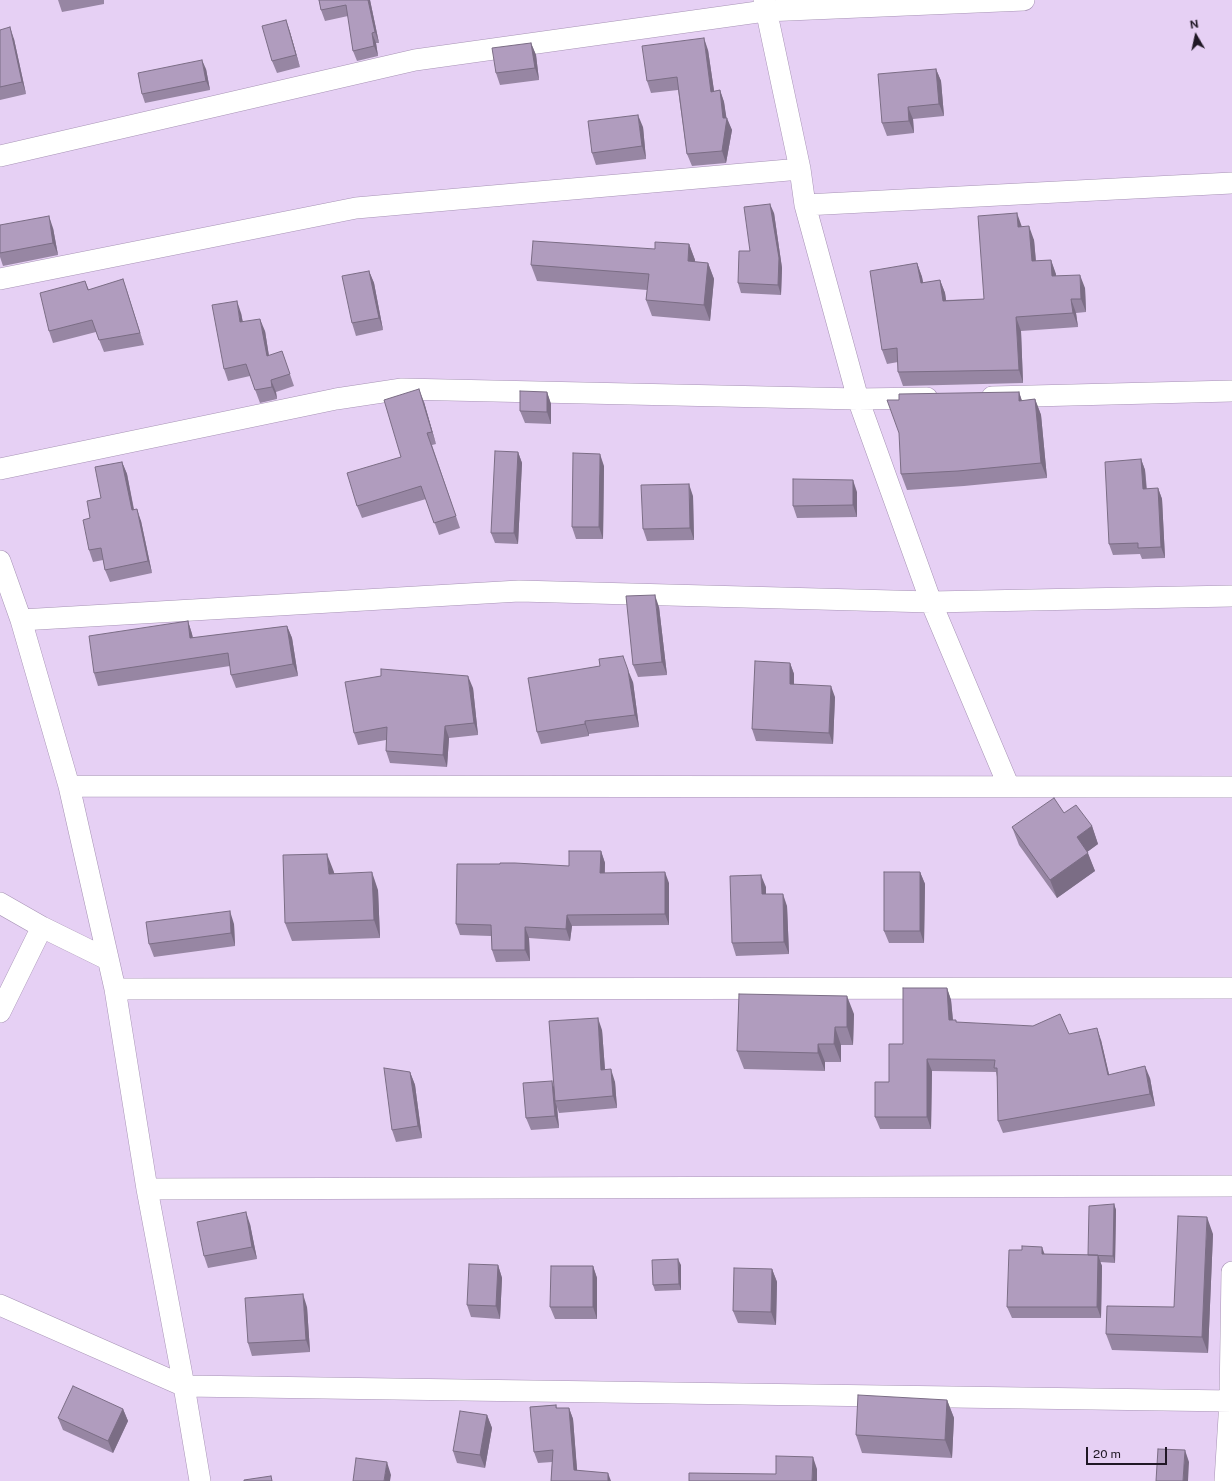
<!DOCTYPE html>
<style>
body{margin:0}
#map{position:relative;width:1232px;height:1481px;overflow:hidden;background:#e6d0f4;font-family:"Public Sans",sans-serif}
canvas{display:block}
.north{position:absolute;left:1176px;top:16px;width:40px;height:40px;-webkit-text-stroke:3px #e6d0f4;paint-order:stroke;rotate:351deg;font-size:11px;font-weight:700;line-height:16px;text-align:center;color:#201825}
.north::after{content:'';display:block;margin:auto;width:14px;height:18px;background:#201825;clip-path:polygon(50% 0,100% 100%,50% 72%,0 100%)}
.scale{position:absolute;left:1086px;top:1447px;width:81px;height:18px;box-sizing:border-box;border:2px solid #201825;border-top:0;padding-left:5px;font-size:12px;line-height:14px;white-space:nowrap;color:#201825;-webkit-text-stroke:3px #e6d0f4;paint-order:stroke}
</style>
<div id="map">
<canvas width="1232" height="1481"></canvas>
<div class="north">N</div>
<div class="scale">20 m</div>
</div>
<script>
const c = document.querySelector('canvas').getContext('2d');
c.lineJoin = 'round';
const shape = rows => new Path2D(rows.map(r => 'M' + r).join(''));
function strokePath(path, color, width, dash) { c.strokeStyle = color; c.lineWidth = width; c.lineCap = dash ? 'butt' : 'round'; c.setLineDash(dash || []); c.stroke(path); }
function paint(path, color) { c.fillStyle = color; c.fill(path, 'evenodd'); }
const street = shape([
 [764,0,800,169,805,205,858,399,931,602,1009,787],
 [0,156,415,60,765,11,1024,0],
 [805,205,1232,183],
 [0,279,356,208,800,169],
 [992,397,1232,391],
 [0,469,336,399,402,389,858,399,927,398],
 [0,561,21,620,69,786,115,989,147,1189,184,1386,200,1481],
 [21,620,519,591,931,602,1232,596],
 [69,786,1232,787],
 [0,903,42,927,107,959],
 [115,989,1232,988],
 [0,1012,42,927],
 [147,1189,1232,1186],
 [0,1305,184,1386,1232,1401],
 [1225,1481,1230,1401,1232,1272]
]);
strokePath(street, '#a793b5', 22);
strokePath(street, '#fff', 21);
paint(shape([
 [58,0,104,0,104,4,62,12],
 [319,0,370,0,379,43,376,43,378,56,357,61,353,51,348,16,325,21,321,10],
 [286,20,290,32,300,67,277,73,272,61],
 [0,30,14,39,26,94,0,100],
 [531,43,536,55,539,80,500,85,496,73],
 [708,50,714,91,720,90,724,102,726,118,732,130,726,163,692,166,687,154,678,90,651,93,647,81],
 [206,69,210,90,145,103,142,94],
 [936,69,941,81,944,116,913,119,914,133,887,136,882,123],
 [643,127,646,159,596,165,592,153],
 [774,213,782,268,781,295,741,293,738,283,750,251],
 [0,225,53,228,58,255,3,266,0,257],
 [1022,227,1034,240,1036,261,1051,260,1056,276,1085,288,1086,312,1076,313,1078,327,1021,331,1023,383,903,386,898,372,898,362,887,364,882,350,917,263,922,277,923,283,940,280,945,293,946,300,984,299],
 [689,244,695,260,695,262,708,263,714,279,710,321,652,316,646,300,647,290,537,281,531,265,655,249],
 [369,271,374,283,383,330,356,336,352,323],
 [123,279,144,345,104,352,96,332,53,343,49,331,85,281,89,290],
 [241,313,243,322,265,331,269,356,282,351,294,386,276,392,277,399,260,403,250,376,228,381,224,369],
 [547,392,551,404,551,424,525,423,520,411],
 [1019,392,1022,401,1035,399,1041,415,1047,478,964,486,907,490,901,474,899,400],
 [424,402,436,444,432,445,460,528,439,535,426,499,362,518,357,506,401,457],
 [518,452,522,463,518,544,495,543,491,533],
 [1141,459,1145,470,1147,489,1158,488,1162,499,1165,558,1142,559,1140,554,1113,555,1109,544],
 [122,462,127,474,134,509,141,521,152,573,110,582,105,570,103,560,93,562,89,550,90,518,101,498],
 [604,466,603,539,576,539,572,527],
 [857,492,857,517,797,518,793,506],
 [693,496,694,540,647,541,643,529],
 [659,607,667,675,638,677,633,665],
 [188,621,192,634,193,638,287,626,292,638,298,676,236,688,231,675,230,666,98,686,94,673],
 [790,663,794,674,794,684,835,697,833,744,756,741,752,729],
 [633,682,639,727,589,734,589,736,541,744,537,732],
 [473,688,478,735,449,738,447,767,390,763,386,751,386,740,358,745,354,733],
 [1064,813,1092,826,1098,844,1087,852,1095,871,1057,898,1019,845,1012,827],
 [601,851,605,863,605,873,669,883,669,925,572,926,570,941,529,938,530,961,496,962,492,950,491,936,460,935,456,924,569,866],
 [334,872,334,873,378,890,380,938,292,941,285,923],
 [920,872,925,884,924,943,889,943,884,931],
 [766,887,766,894,787,906,789,954,736,956,732,943],
 [234,924,235,946,154,957,149,944],
 [947,988,951,1000,953,1020,957,1022,1069,1034,1101,1040,1109,1075,1150,1078,1155,1106,1003,1133,998,1121,997,1077,996,1072,932,1071,931,1129,880,1129,875,1117,889,1082],
 [854,1014,853,1045,841,1045,841,1062,825,1062,825,1071,744,1069,737,1051],
 [602,1030,605,1070,615,1082,617,1108,559,1113,557,1107,559,1128,531,1130,526,1118,554,1087],
 [410,1072,415,1085,422,1138,396,1142,392,1130],
 [1114,1204,1116,1210,1115,1263,1100,1262,1102,1266,1101,1318,1012,1318,1007,1307,1022,1250,1045,1254,1088,1255],
 [250,1224,257,1259,208,1268,204,1256],
 [1213,1234,1208,1353,1112,1350,1106,1334,1174,1307],
 [498,1265,502,1278,500,1319,471,1317,467,1305],
 [681,1265,681,1290,655,1291,653,1285],
 [593,1266,597,1278,597,1319,555,1319,550,1307],
 [772,1269,777,1282,776,1325,738,1323,733,1311],
 [307,1307,310,1352,252,1356,248,1343],
 [947,1400,954,1418,952,1458,862,1453,856,1435],
 [556,1405,557,1408,569,1408,573,1419,577,1471,608,1473,608,1481,551,1481,552,1462,538,1463,534,1452,530,1407],
 [123,1409,128,1421,113,1453,63,1430,58,1418],
 [487,1415,492,1428,485,1468,457,1463,453,1451]
]), '#9786a3');
paint(shape([
 [368,0,370,0,379,43,375,32],
 [286,20,290,32,300,67,296,55],
 [10,27,14,39,26,94,22,82],
 [372,33,376,43,378,56,374,46],
 [704,38,708,50,716,104,711,92],
 [531,43,536,55,539,80,535,68],
 [202,60,206,69,210,90,206,81],
 [936,69,941,81,944,116,939,104],
 [720,90,724,102,727,121,727,118,732,130,726,163,722,151,723,118],
 [908,107,913,119,914,133,909,121],
 [638,115,643,127,646,159,642,146],
 [770,204,774,213,782,268,781,295,778,285],
 [1017,213,1022,227,1018,227],
 [49,216,53,228,58,255,53,243],
 [1029,226,1034,240,1037,275,1032,261],
 [689,244,695,260,694,278,688,261],
 [1051,260,1056,274,1057,290,1052,276],
 [708,263,714,279,710,321,704,305],
 [917,263,922,277,926,297,921,283],
 [369,271,374,283,383,330,379,318],
 [1080,275,1085,288,1086,312,1081,299],
 [123,279,127,291,144,345,140,333],
 [940,280,945,293,948,314,943,301],
 [1071,299,1076,313,1078,327,1073,313],
 [237,301,241,313,245,335,240,322],
 [1016,317,1021,331,1023,383,1019,370],
 [260,319,265,331,271,369,267,356],
 [271,380,276,392,277,399,272,387],
 [419,389,424,402,436,444,432,432],
 [547,392,551,404,551,424,547,412],
 [1019,392,1024,407,1019,401],
 [1035,399,1041,415,1047,478,1041,463],
 [518,452,522,463,518,544,514,533],
 [600,454,604,466,603,539,599,527],
 [1141,459,1145,470,1147,500,1143,489],
 [122,462,127,474,136,522,132,510],
 [853,480,857,492,857,517,853,505],
 [689,484,693,496,694,540,690,528],
 [1158,488,1162,499,1165,558,1161,547],
 [137,509,141,521,152,573,148,561],
 [655,595,659,607,667,675,662,662],
 [188,621,192,634,195,650,190,638],
 [287,626,292,638,298,676,293,664],
 [790,663,794,674,794,695,790,684],
 [628,670,633,682,639,727,635,715],
 [468,676,473,688,478,735,474,723],
 [831,686,835,697,833,744,829,733],
 [585,721,589,734,589,736,585,724],
 [445,726,449,738,447,767,443,755],
 [1092,826,1098,844,1083,855,1077,837],
 [601,851,605,863,604,884,600,873],
 [1088,853,1095,871,1057,898,1050,880],
 [327,854,334,872,335,892,329,874],
 [372,872,378,890,380,938,374,920],
 [665,872,669,883,669,925,665,914],
 [920,872,925,884,924,943,920,931],
 [761,875,766,887,766,907,762,894],
 [783,894,787,906,789,954,784,942],
 [230,911,234,924,235,946,231,933],
 [567,915,572,926,570,941,566,929],
 [525,927,529,938,530,961,525,950],
 [947,988,951,1000,954,1032,949,1020],
 [847,996,854,1014,853,1045,847,1027],
 [598,1018,602,1030,606,1083,601,1070],
 [835,1027,841,1045,841,1062,834,1044],
 [1097,1028,1101,1040,1112,1087,1108,1075],
 [818,1044,825,1062,825,1071,818,1053],
 [927,1059,932,1071,931,1129,927,1117],
 [1145,1066,1150,1078,1155,1106,1150,1094],
 [611,1069,615,1082,617,1108,613,1096],
 [410,1072,415,1085,422,1138,418,1126],
 [552,1081,556,1093,555,1101,557,1107,559,1128,555,1116],
 [1114,1204,1116,1210,1115,1263,1113,1256],
 [246,1212,250,1224,257,1259,252,1247],
 [1207,1217,1213,1234,1208,1353,1202,1337],
 [1042,1247,1046,1258,1042,1254],
 [1098,1255,1102,1266,1101,1318,1097,1307],
 [678,1259,681,1265,681,1290,679,1284],
 [498,1265,502,1278,500,1319,496,1306],
 [593,1266,597,1278,597,1319,593,1307],
 [772,1269,777,1282,776,1325,771,1312],
 [303,1294,307,1307,310,1352,306,1340],
 [947,1400,954,1418,952,1458,945,1440],
 [569,1408,573,1419,578,1481,574,1470],
 [123,1409,128,1421,113,1453,108,1441],
 [487,1415,492,1428,485,1468,480,1455],
 [1185,1450,1189,1462,1188,1481,1183,1481],
 [813,1457,817,1469,817,1481,812,1481],
 [387,1462,391,1475,390,1481,384,1481],
 [608,1473,611,1481,608,1481]
]), '#7b6d85');
const building = shape([
 [319,0,368,0,375,32,372,33,374,46,353,51,346,5,321,10,319,0],
 [286,20,296,55,272,61,262,26,286,20],
 [10,27,22,82,0,87,0,30,10,27],
 [704,38,711,92,720,90,723,118,727,118,722,151,687,154,677,77,647,81,642,46,704,38],
 [531,43,535,68,496,73,492,48,531,43],
 [202,60,206,81,142,94,138,73,202,60],
 [936,69,939,104,908,107,909,121,882,123,878,74,936,69],
 [638,115,642,146,592,153,588,121,638,115],
 [770,204,779,258,778,285,738,283,739,251,750,251,744,207,770,204],
 [1017,213,1018,227,1029,226,1032,261,1051,260,1052,276,1080,275,1081,299,1071,299,1073,313,1016,317,1019,370,898,372,897,348,882,350,870,271,917,263,921,283,940,280,943,301,984,299,978,216,1017,213],
 [49,216,53,243,0,253,0,225,49,216],
 [533,241,655,249,655,242,689,244,688,261,708,263,704,305,646,300,649,274,531,265,533,241],
 [369,271,379,318,352,323,342,276,369,271],
 [123,279,140,333,99,340,92,320,49,331,40,293,85,281,88,290,123,279],
 [237,301,240,322,260,319,267,356,282,351,290,374,271,380,272,387,255,390,246,364,224,369,212,305,237,301],
 [419,389,432,432,427,433,456,516,434,523,421,486,357,506,347,473,401,457,384,400,419,389],
 [520,391,547,392,547,412,520,411,520,391],
 [1019,392,1019,401,1035,399,1041,463,958,471,901,474,899,433,887,400,899,400,899,394,1019,392],
 [495,451,518,452,514,533,491,533,495,451],
 [573,453,600,454,599,527,572,527,573,453],
 [1141,459,1143,489,1158,488,1161,547,1138,548,1138,543,1109,544,1105,462,1141,459],
 [122,462,132,510,137,509,148,561,105,570,101,548,89,550,83,520,90,518,87,501,101,498,95,467,122,462],
 [793,479,853,480,853,505,793,506,793,479],
 [689,484,690,528,643,529,641,485,689,484],
 [655,595,662,662,633,665,626,596,655,595],
 [188,621,190,638,287,626,293,664,231,675,228,653,94,673,89,636,188,621],
 [623,656,628,670,635,715,585,721,585,724,537,732,528,678,600,666,599,659,623,656],
 [755,661,790,663,790,684,831,686,829,733,752,729,755,661],
 [381,669,468,676,474,723,445,726,443,755,386,751,387,727,354,733,345,682,381,676,381,669],
 [1054,798,1064,813,1076,805,1092,826,1077,837,1088,853,1050,880,1012,827,1054,798],
 [569,851,601,851,600,873,665,872,665,914,567,915,566,929,525,927,525,950,492,950,491,925,456,924,457,864,500,864,500,863,515,863,569,866,569,851],
 [327,854,329,874,372,872,374,920,285,923,283,855,327,854],
 [884,872,920,872,920,931,884,931,884,872],
 [761,875,762,894,783,894,784,942,732,943,730,876,761,875],
 [230,911,231,933,149,944,146,922,230,911],
 [903,988,947,988,949,1020,956,1020,956,1022,1033,1026,1060,1014,1069,1034,1097,1028,1108,1075,1145,1066,1150,1094,998,1121,997,1068,994,1068,995,1060,927,1059,927,1117,875,1117,875,1082,889,1082,889,1044,903,1044,903,988],
 [739,994,847,996,847,1027,835,1027,834,1044,818,1044,818,1053,737,1051,739,994],
 [598,1018,601,1070,611,1069,613,1096,555,1101,549,1021,598,1018],
 [384,1068,410,1072,418,1126,392,1130,384,1068],
 [552,1081,555,1116,526,1118,523,1083,552,1081],
 [1114,1204,1113,1256,1088,1255,1089,1206,1114,1204],
 [246,1212,252,1247,204,1256,197,1222,246,1212],
 [1178,1216,1207,1217,1202,1337,1106,1334,1107,1306,1174,1307,1178,1216],
 [1022,1246,1042,1247,1042,1254,1098,1255,1097,1307,1007,1307,1009,1250,1022,1250,1022,1246],
 [678,1259,679,1284,653,1285,652,1260,678,1259],
 [469,1264,498,1265,496,1306,467,1305,469,1264],
 [551,1266,593,1266,593,1307,550,1307,551,1266],
 [734,1268,772,1269,771,1312,733,1311,734,1268],
 [303,1294,306,1340,248,1343,245,1298,303,1294],
 [73,1386,123,1409,108,1441,58,1418,73,1386],
 [858,1395,947,1400,945,1440,856,1435,858,1395],
 [556,1405,556,1408,569,1408,574,1470,608,1473,608,1481,551,1481,553,1450,534,1452,530,1407,556,1405],
 [460,1411,487,1415,480,1455,453,1451,460,1411],
 [1158,1449,1185,1450,1183,1481,1156,1481,1158,1449],
 [776,1456,813,1457,812,1481,689,1481,689,1473,776,1474,776,1456],
 [356,1458,387,1462,384,1481,353,1481,356,1458],
 [271,1476,272,1481,244,1481,244,1480,271,1476]
]);
paint(building, '#b09cbe');
strokePath(building, '#7b6d85', 1);
</script>
